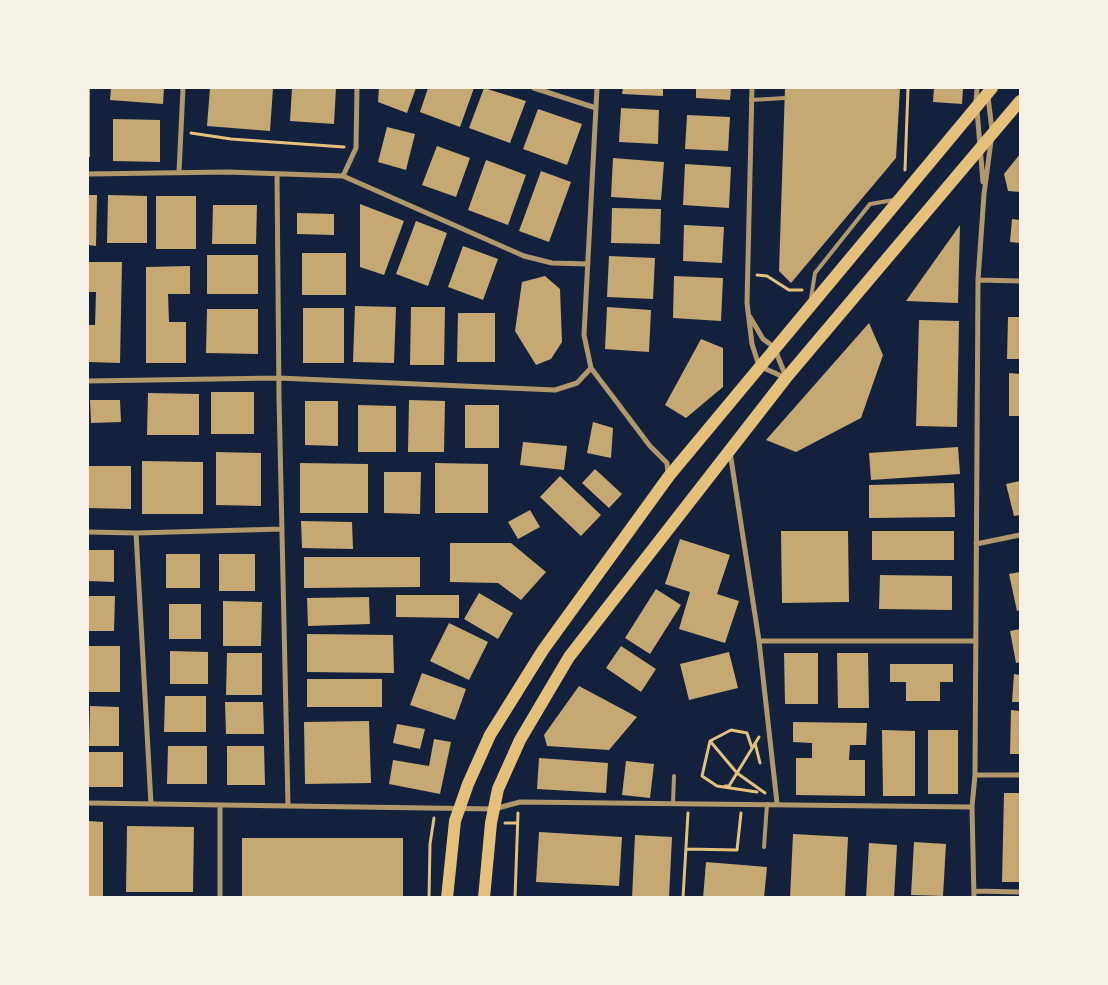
<!DOCTYPE html>
<style>
body{margin:0}
#map{position:relative;width:1108px;height:985px;overflow:hidden;background:#14213d;font-family:Jost,sans-serif}
canvas{display:block}
.frame{position:absolute;inset:0;border:89px solid #f6f1e7;pointer-events:none}
</style>
<div id="map">
<canvas width="1108" height="985"></canvas>
<div class="frame"></div>
</div>
<script>
const c = document.querySelector('canvas').getContext('2d');
c.lineJoin = 'round';
function paint(path, color) { c.fillStyle = color; c.fill(path, 'evenodd'); }
const shape = rows => new Path2D(rows.map(r => 'M' + r).join(''));
function strokePath(path, color, width, dash) { c.strokeStyle = color; c.lineWidth = width; c.lineCap = dash ? 'butt' : 'round'; c.setLineDash(dash || []); c.stroke(path); }
paint(shape([
 [88,88,90,88,90,157,88,157],
 [111,88,164,88,163,104,110,100],
 [210,88,273,88,270,131,207,126],
 [292,88,336,88,334,124,290,121],
 [379,88,416,88,407,113,378,102],
 [428,88,474,88,460,127,420,112],
 [484,88,526,101,510,143,469,128],
 [623,88,663,88,663,96,622,94],
 [696,88,731,88,730,100,696,98],
 [785,88,900,88,896,158,791,283,779,271],
 [934,88,963,88,962,104,933,102],
 [621,108,659,110,658,144,619,142],
 [538,109,582,124,567,165,523,149],
 [687,115,730,117,728,151,685,149],
 [113,119,160,120,160,162,113,161],
 [387,127,415,134,406,170,378,162],
 [437,146,470,158,456,197,422,185],
 [1020,154,1020,192,1008,191,1004,174],
 [613,158,664,162,661,200,611,197],
 [486,160,526,175,508,225,468,210],
 [685,164,731,167,729,208,683,205],
 [541,171,571,182,549,242,519,231],
 [88,195,97,195,96,246,88,245],
 [108,195,147,196,147,243,107,243],
 [156,196,196,196,196,249,156,249],
 [360,204,404,221,384,275,360,267],
 [213,205,257,205,256,244,212,244],
 [612,208,661,209,660,244,611,243],
 [297,213,334,214,334,235,297,234],
 [1012,219,1020,220,1020,243,1010,242],
 [416,221,447,233,428,286,396,274],
 [684,225,724,227,722,263,683,261],
 [960,225,958,303,906,301],
 [463,246,498,259,483,300,448,287],
 [302,253,346,253,346,295,302,295],
 [207,255,258,255,258,294,207,294],
 [609,256,655,258,653,299,607,297],
 [88,262,122,262,120,363,88,362,88,325,95,325,96,292,88,292],
 [190,266,190,294,168,294,169,322,186,322,186,363,146,363,146,267],
 [545,276,560,289,562,342,551,359,536,365,515,331,522,282],
 [674,276,723,278,721,321,673,318],
 [355,306,396,307,394,363,353,362],
 [411,307,445,307,444,365,410,365],
 [607,307,651,310,649,352,605,349],
 [303,308,344,308,344,363,303,363],
 [207,309,258,309,258,354,206,353],
 [458,313,495,313,495,362,457,362],
 [1008,317,1020,317,1020,359,1007,359],
 [919,320,959,321,957,427,916,426],
 [869,323,883,355,861,418,796,452,766,440],
 [701,339,723,348,723,387,686,418,665,405],
 [1009,373,1020,374,1020,416,1009,416],
 [211,392,254,392,254,434,211,434],
 [148,393,199,394,199,435,147,435],
 [90,400,120,400,121,422,91,423],
 [409,400,445,401,444,452,408,452],
 [305,401,338,401,338,446,305,445],
 [358,405,396,406,396,452,358,452],
 [465,405,499,405,499,448,465,448],
 [593,422,613,428,611,458,587,453],
 [523,442,567,446,564,470,520,465],
 [958,447,960,474,871,480,869,453],
 [216,452,261,453,261,506,216,505],
 [142,461,203,462,203,514,142,514],
 [300,463,368,464,368,513,300,513],
 [435,463,488,464,488,513,435,513],
 [88,466,131,466,131,509,88,508],
 [595,469,622,494,609,508,582,483],
 [384,472,421,472,420,514,384,513],
 [560,476,601,515,581,536,540,497],
 [1020,481,1020,515,1014,516,1006,484],
 [954,483,955,517,869,518,869,485],
 [530,510,540,527,518,539,508,522],
 [301,521,352,522,353,549,302,548],
 [781,531,848,531,849,602,782,603],
 [872,531,954,531,954,560,872,560],
 [680,539,730,555,717,594,739,601,725,643,679,629,690,592,665,584],
 [450,543,511,543,546,572,521,600,498,583,450,582],
 [88,550,114,550,114,582,88,581],
 [166,554,200,554,200,588,166,588],
 [219,554,255,554,255,591,219,591],
 [304,557,420,557,420,587,304,588],
 [1020,572,1020,610,1017,611,1009,574],
 [880,575,952,576,952,610,879,609],
 [656,589,681,605,650,654,625,638],
 [479,593,513,613,498,639,464,619],
 [396,595,459,595,459,618,396,617],
 [88,596,115,596,114,631,88,631],
 [369,597,370,624,308,626,307,598],
 [223,601,262,602,261,646,223,646],
 [169,604,201,604,201,639,169,639],
 [449,623,488,642,469,680,430,661],
 [1020,629,1020,662,1016,663,1010,631],
 [307,634,393,635,394,673,307,672],
 [88,646,120,646,120,692,88,692],
 [621,646,656,669,641,692,606,668],
 [170,651,208,652,208,684,170,684],
 [729,652,738,688,689,700,680,664],
 [227,653,262,653,262,695,226,695],
 [784,653,818,653,818,704,785,704],
 [837,653,868,653,869,708,838,708],
 [890,664,953,664,953,682,940,682,940,701,906,701,906,682,890,682],
 [422,673,466,689,455,720,410,705],
 [1014,674,1020,675,1020,702,1012,702],
 [307,679,382,679,382,707,307,707],
 [579,686,637,717,609,750,547,746,544,735],
 [165,696,206,696,206,732,164,732],
 [225,702,263,702,264,734,226,734],
 [90,706,119,707,119,746,89,746],
 [1011,710,1020,711,1020,754,1010,754],
 [369,721,371,783,305,784,304,722],
 [793,722,867,723,866,745,850,745,849,760,865,760,865,796,796,795,796,758,812,758,812,743,793,742],
 [397,724,425,729,420,749,393,743],
 [882,730,915,731,915,796,883,796],
 [928,730,958,730,958,794,928,794],
 [434,739,451,742,440,794,389,784,393,760,429,766],
 [168,746,207,746,207,784,167,784],
 [227,746,264,746,265,785,227,785],
 [88,752,123,752,123,787,88,787],
 [539,758,608,763,606,793,537,789],
 [626,761,654,764,650,798,622,795],
 [1004,793,1020,793,1020,882,1002,882],
 [88,821,103,822,103,896,88,896],
 [127,826,194,827,193,892,126,892],
 [539,832,622,837,619,886,536,882],
 [793,834,848,837,845,898,790,898],
 [635,835,672,837,669,898,632,898],
 [242,838,403,838,403,898,242,898],
 [914,842,946,844,943,896,911,895],
 [869,843,897,845,894,898,866,898],
 [706,862,767,867,764,898,703,898]
]), '#c6a872');
strokePath(shape([
 [191,133,231,139,344,147],
 [905,170,908,88],
 [757,275,767,276,789,290,802,290],
 [710,741,737,773,765,793],
 [755,743,760,763],
 [752,748,747,733,731,730,710,741,702,776,717,786,757,792],
 [725,786,729,786,759,737],
 [505,823,517,823],
 [686,849,737,850,741,813],
 [429,898,430,844,434,818],
 [515,898,518,813],
 [683,898,688,813]
]), '#e5c07b', 3);
strokePath(shape([
 [751,100,785,98],
 [811,298,815,273,870,204,894,200],
 [673,804,674,776],
 [764,847,767,804]
]), '#b1986c', 4);
strokePath(shape([
 [534,88,596,108],
 [597,88,584,335,591,368,650,446,667,463,668,473],
 [752,88,747,303,752,344,759,366,786,378],
 [988,97,992,130],
 [976,102,977,88],
 [977,110,983,182],
 [179,172,183,88],
 [88,174,228,172,343,176,524,256,552,263,588,264],
 [277,174,279,397,288,805],
 [343,176,356,148,357,88],
 [978,280,1020,281],
 [750,317,763,339,774,347,786,377],
 [88,381,278,378,555,390,577,383,591,368],
 [730,452,759,641,777,803],
 [88,532,136,533,282,529],
 [136,533,151,804],
 [976,544,1020,535],
 [759,641,976,641],
 [975,775,1020,775],
 [88,803,494,809,520,802,972,807],
 [220,805,220,898],
 [974,891,1020,892],
 [974,898,972,807,975,775,978,280,984,194,991,141]
]), '#b1986c', 5);
strokePath(shape([
 [447,898,455,821,468,784,490,735,543,650,669,476,992,88],
 [484,898,491,823,498,789,520,740,569,657,786,378,1020,101]
]), '#e5c07b', 12);
</script>
